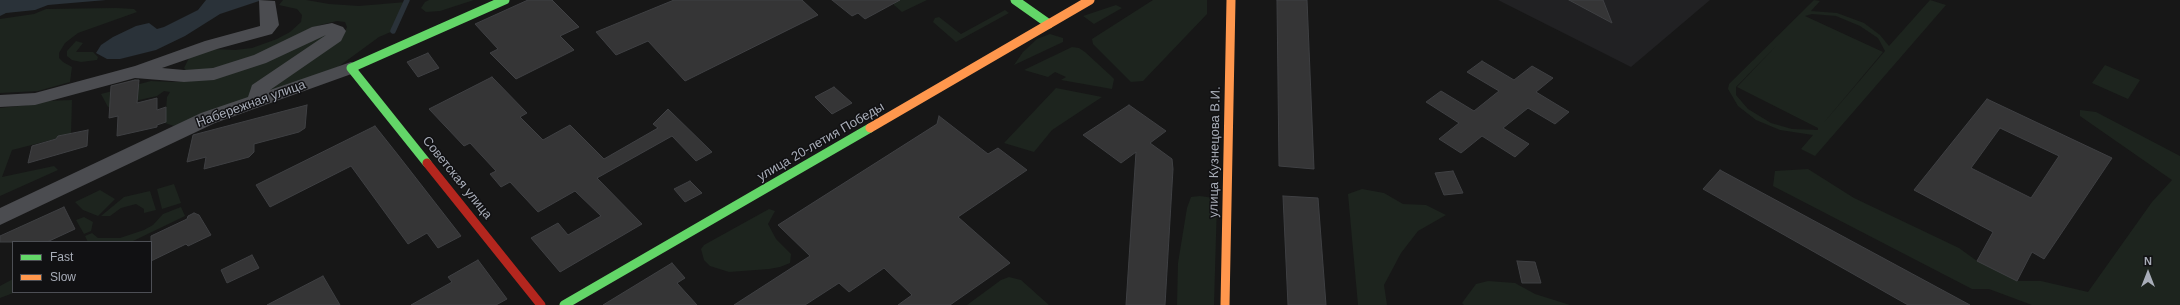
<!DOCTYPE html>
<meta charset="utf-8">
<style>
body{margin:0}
#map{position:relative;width:2180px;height:305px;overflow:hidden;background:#171717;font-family:Helvetica,sans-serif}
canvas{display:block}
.legend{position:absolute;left:12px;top:241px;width:140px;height:52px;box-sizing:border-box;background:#111113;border:1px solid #4d4f55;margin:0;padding:5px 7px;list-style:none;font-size:12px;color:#a8adb8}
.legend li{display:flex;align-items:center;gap:8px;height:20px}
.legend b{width:20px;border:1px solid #4d4f55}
.north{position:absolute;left:2128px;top:253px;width:40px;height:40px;-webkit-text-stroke:3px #111113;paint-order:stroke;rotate:0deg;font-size:11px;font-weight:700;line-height:16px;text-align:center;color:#a8adb8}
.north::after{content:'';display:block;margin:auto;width:14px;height:18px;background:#a8adb8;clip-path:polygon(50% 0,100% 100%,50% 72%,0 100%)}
</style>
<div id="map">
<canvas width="2180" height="305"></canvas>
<ul class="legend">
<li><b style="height:5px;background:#63d668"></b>Fast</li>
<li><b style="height:5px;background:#ff974d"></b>Slow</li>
</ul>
<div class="north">N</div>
</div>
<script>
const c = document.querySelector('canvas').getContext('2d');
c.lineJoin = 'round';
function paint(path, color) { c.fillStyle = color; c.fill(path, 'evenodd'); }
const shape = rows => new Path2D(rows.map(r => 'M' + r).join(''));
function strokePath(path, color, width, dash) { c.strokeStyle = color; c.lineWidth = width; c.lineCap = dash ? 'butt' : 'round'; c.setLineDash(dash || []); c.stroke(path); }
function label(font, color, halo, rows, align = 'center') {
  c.font = font + ' Helvetica,sans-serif'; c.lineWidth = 3; c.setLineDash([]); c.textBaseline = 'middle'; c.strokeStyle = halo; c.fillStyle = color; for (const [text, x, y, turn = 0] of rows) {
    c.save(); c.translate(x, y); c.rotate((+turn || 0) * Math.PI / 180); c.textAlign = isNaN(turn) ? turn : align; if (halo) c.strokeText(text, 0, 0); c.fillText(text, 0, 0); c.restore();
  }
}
paint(shape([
 [1498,0,1710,0,1631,67]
]), '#212123');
paint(shape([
 [283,0,306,0,329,4,359,6,406,2,393,31,379,37,327,75,261,97,262,91,343,36,347,27,345,22,337,21,320,25,277,47,218,69,186,70,184,68,189,58,213,49,235,50,252,48,277,39,290,32,301,22,302,15,297,9,279,5],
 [429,0,474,0,440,11,426,12,421,8,425,2],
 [894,0,927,0,902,12,894,5],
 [1153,0,1207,0,1207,14,1143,81,1131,82,1093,44,1092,39],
 [1814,0,1820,1,1811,11,1837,13,1864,23,1880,35,1889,46,1930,0,1946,5,1815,156,1801,149,1813,135,1780,130,1756,120,1738,106,1728,89,1729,84],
 [1812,14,1836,16,1860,26,1878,38,1885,51,1821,126,1883,52,1805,16],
 [1777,45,1737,87,1818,128,1818,130,1792,129,1771,123,1748,109,1736,95,1736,87],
 [1116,5,1122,8,1094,24,1083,16],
 [116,8,134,9,137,12,78,33,65,43,59,53,59,58,63,62,72,67,70,82,38,91,0,93,0,19,34,14,46,9],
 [1005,10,1009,13,956,42,933,22,935,18,939,17,961,34],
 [335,30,257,99,174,126,165,123,167,97,170,92,164,91,157,96,108,107,101,94,151,81,173,82,192,81],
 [1050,34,1063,38,1063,42,1014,65,1023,52,1037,39],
 [76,41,83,43,76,52,93,52,98,57,97,60,81,62,72,60,67,56,67,51],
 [1072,47,1079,48,1085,52,1110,75,1114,79,1112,89,1061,80,1066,77,1055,72,1048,77,1024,70],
 [2105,65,2140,80,2128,99,2092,83],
 [1056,88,1102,97,1052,130,1034,152,1004,143],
 [72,100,71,135,12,150,2,177,54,166,58,170,0,196,0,108,28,105,44,101],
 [2080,110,2096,112,2180,156,2180,305,2032,305,1989,289,1972,289,1773,186,1775,171,1808,169,1854,198,1959,248,1977,261,2017,281,2041,281,2088,292,2152,202,2172,180,2080,116],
 [174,184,181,203,162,209,157,189],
 [1362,189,1384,193,1403,204,1426,205,1446,215,1418,231,1401,253,1384,285,1387,305,1358,305,1348,194],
 [100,190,115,199,98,216,83,210,75,202],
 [150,191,156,210,144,213,144,209,136,204,121,208,110,216,101,216,124,197],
 [1200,196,1214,198,1217,202,1214,305,1177,305,1178,263,1187,208,1191,197],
 [181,207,185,216,131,242,88,242,85,236,92,233,98,238,120,238,144,230,153,225,163,214],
 [769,209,775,211,768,224,776,239,791,254,790,263,780,267,769,269,729,272,710,266,704,260,701,249,704,245],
 [84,217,93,222,91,231,84,234,76,220],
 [1009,277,1021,280,1049,305,967,305,1001,280],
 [13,279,13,292,16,292,0,298,0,286],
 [1488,281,1515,283,1535,294,1570,305,1464,305,1462,303,1476,284]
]), '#1d241e');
paint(shape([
 [0,0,106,0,48,5,35,10,6,13,0,16],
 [206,0,262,0,220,14,185,36,156,50,120,59,107,59,96,53,101,45,113,37,136,26,149,23,157,29,164,27,198,10]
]), '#2a3239');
strokePath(shape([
 [393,31,407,0]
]), '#2a3239', 5.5);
const building = shape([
 [528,0,552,0,579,27,560,36,574,50,516,79,490,53,498,49,475,24,528,0],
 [674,0,802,0,818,15,685,81,648,41,616,55,596,32,674,0],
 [832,0,900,0,865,19,858,13,852,16,832,0],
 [1277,0,1307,0,1314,169,1279,166,1277,0],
 [1569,0,1603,0,1612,23,1569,0],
 [428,53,439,68,418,77,407,62,428,53],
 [1482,61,1514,80,1532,66,1553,78,1536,92,1569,112,1555,124,1528,108,1503,128,1529,144,1515,157,1482,136,1461,153,1439,139,1459,123,1426,102,1441,91,1474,111,1499,91,1467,72,1482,61],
 [492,77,527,113,520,117,543,140,570,125,604,159,658,128,653,124,668,109,712,152,696,161,672,136,597,178,642,224,560,272,531,238,558,223,568,235,601,216,575,191,538,212,510,182,501,187,490,174,496,171,470,143,464,146,429,109,492,77],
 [135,80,139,80,137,103,157,98,157,110,166,107,166,122,157,125,157,127,117,136,118,116,109,118,111,86,135,80],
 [834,87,852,103,832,114,815,97,834,87],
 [1987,99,2112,158,2044,259,2032,252,2017,281,1977,261,1993,232,1914,190,1987,99],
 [2000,128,2059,156,2031,198,1971,168,2000,128],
 [307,105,305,128,299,132,254,144,254,152,249,157,204,169,206,157,187,162,193,135,307,105],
 [1129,105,1166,131,1150,143,1172,159,1173,169,1165,305,1126,305,1136,152,1121,163,1083,135,1129,105],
 [939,116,988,154,998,148,1027,170,958,217,1010,263,950,305,898,305,912,295,884,268,849,292,839,283,805,305,734,305,810,256,778,225,937,124,939,116],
 [375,126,398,155,461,236,438,248,427,233,408,244,351,166,270,207,256,185,375,126],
 [88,130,87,146,28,163,32,146,56,139,58,136,88,130],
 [1720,170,1970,305,1908,305,1703,189,1720,170],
 [1453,171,1463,193,1444,195,1435,173,1453,171],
 [690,181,702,193,685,202,674,189,690,181],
 [1283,196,1318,198,1326,305,1288,305,1283,196],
 [64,207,75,229,47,242,0,242,0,236,64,207],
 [194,213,199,215,211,235,188,246,186,244,151,261,151,236,187,219,188,216,194,213],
 [252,255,259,268,227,283,221,270,252,255],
 [478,260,507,299,496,305,411,305,452,282,448,277,478,260],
 [1517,261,1535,262,1541,283,1522,283,1517,261],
 [672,263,685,278,677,283,697,305,603,305,672,263],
 [323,276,340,305,267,305,323,276]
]);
paint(building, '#353536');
strokePath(building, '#3f4043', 1);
paint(shape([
 [259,0,275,1,279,25,272,34,217,49,162,68,184,70,213,68,254,55,312,27,332,23,343,27,346,31,341,41,270,90,351,62,357,64,360,68,357,72,215,123,0,225,0,208,201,113,248,97,252,85,326,35,266,63,214,80,184,82,135,78,35,105,0,107,0,95,35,93,135,66,205,41,260,26,259,0]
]), '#4b4c50');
strokePath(shape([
 [1015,0,1049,24],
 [427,163,351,68,505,0],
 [564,305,870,128]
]), '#63d668', 9);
strokePath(shape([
 [870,128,1090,0],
 [1225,305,1231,0]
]), '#ff974d', 9);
strokePath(shape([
 [427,163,541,305]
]), '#b3261e', 9);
label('13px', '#a8adb8', '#111113', [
 ["Набережная улица",251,104,-20],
 ["улица 20-летия Победы",821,142,-30],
 ["улица Кузнецова В.И.",1215,152,-89],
 ["Советская улица",457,178,51]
]);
</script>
